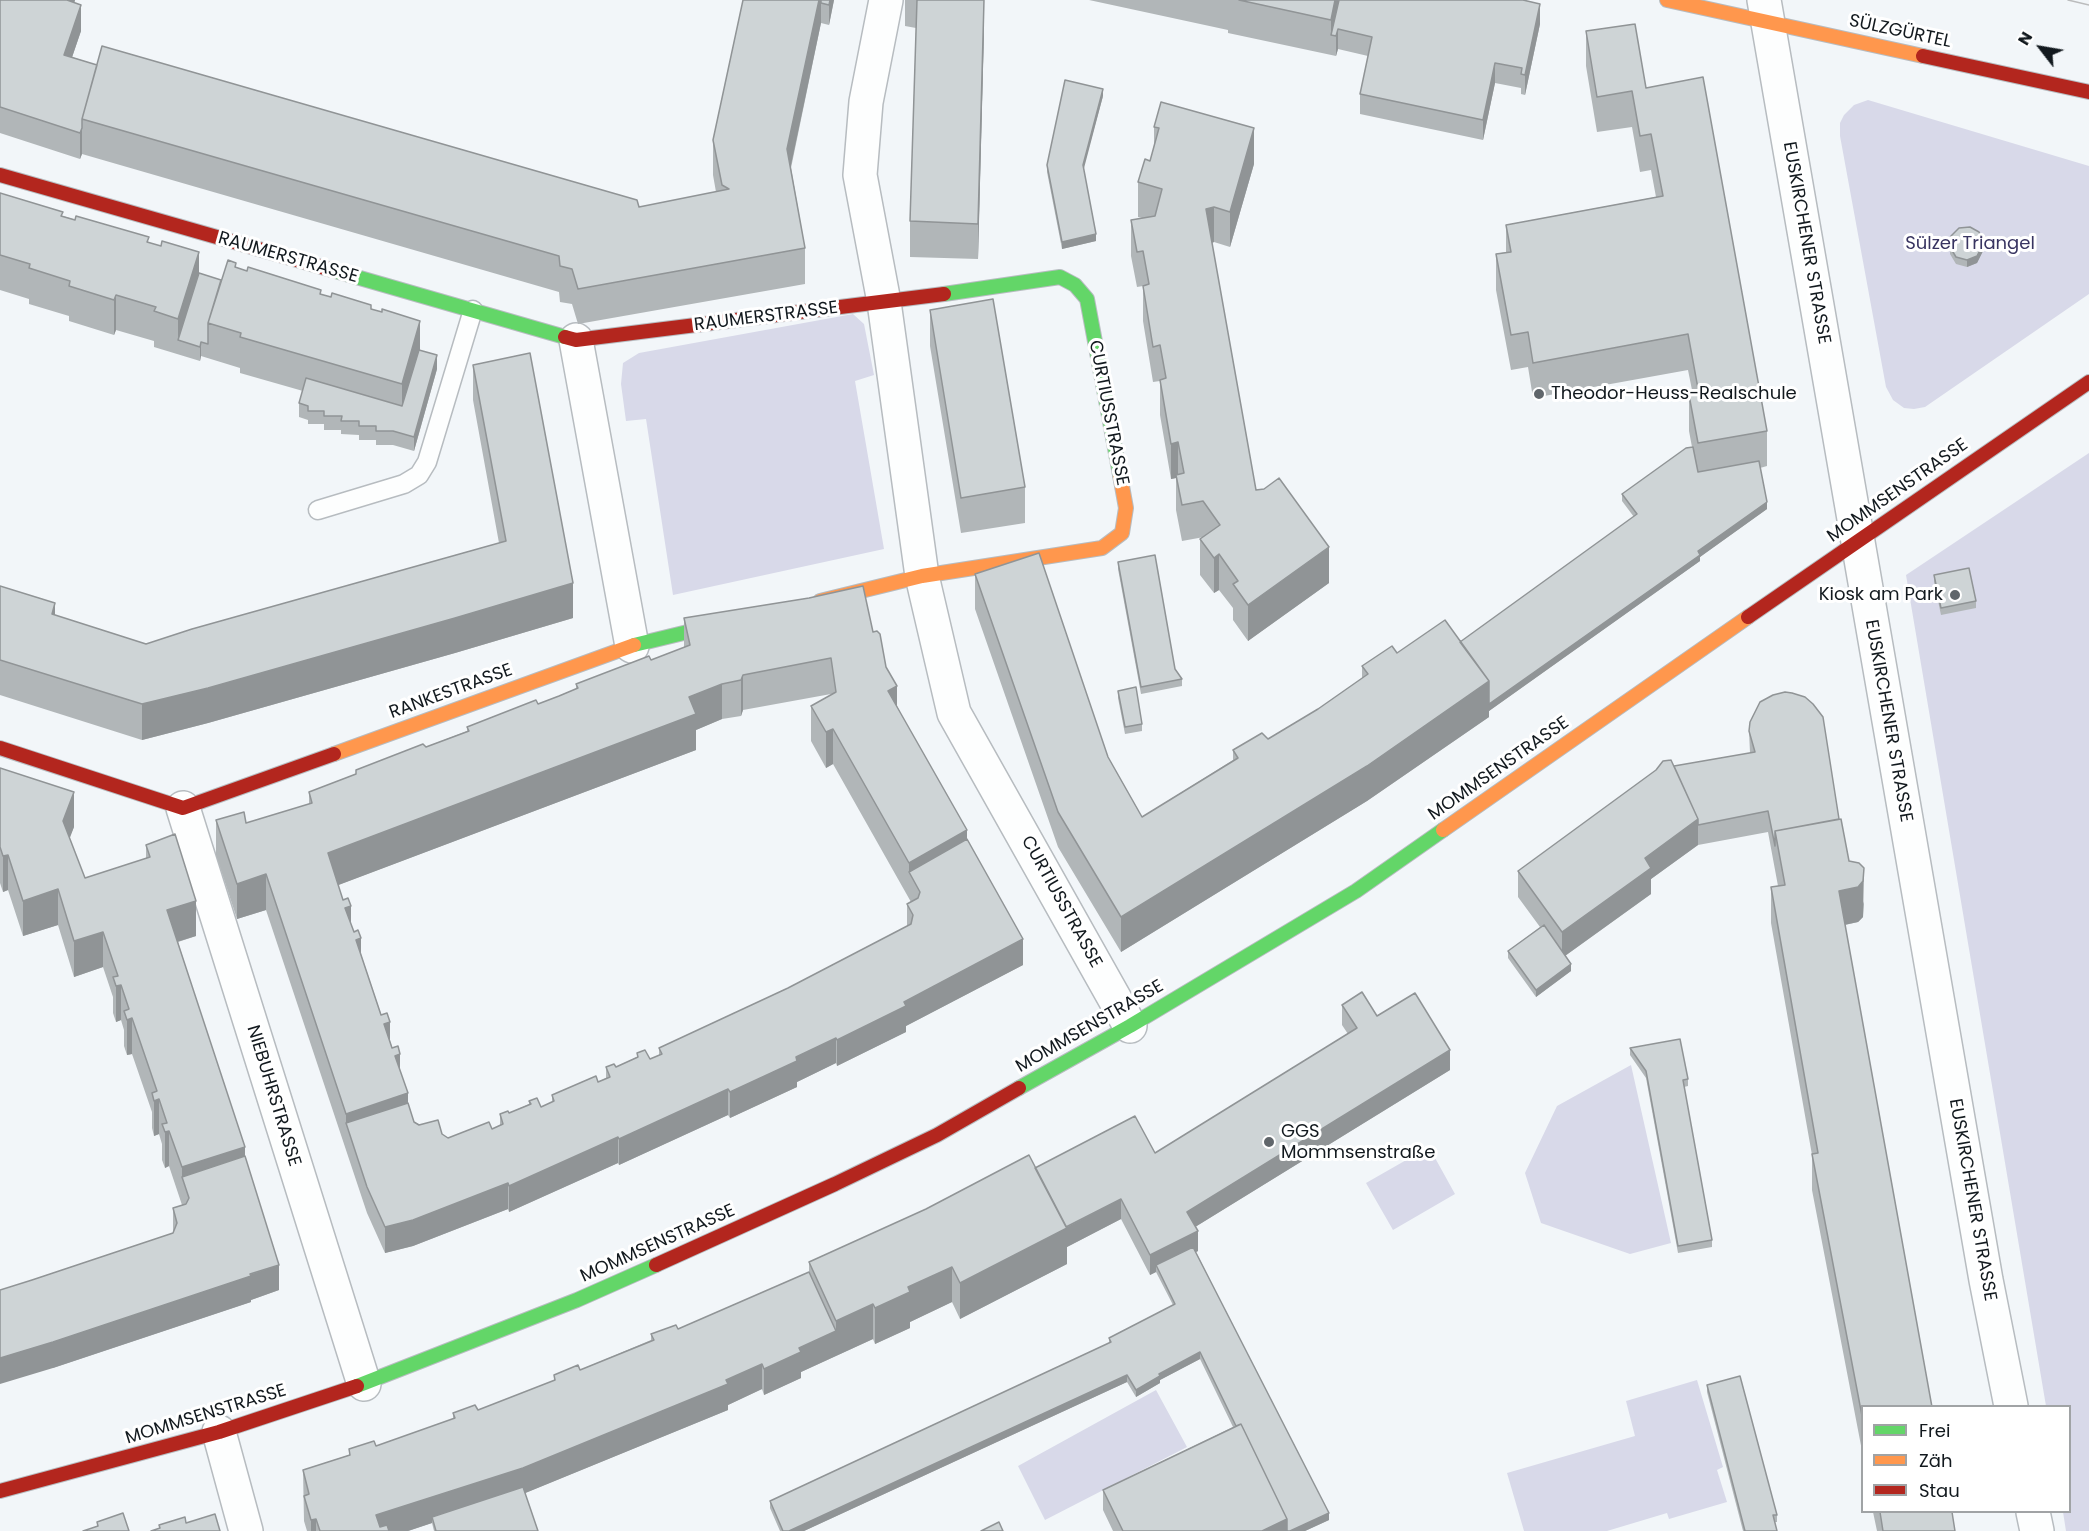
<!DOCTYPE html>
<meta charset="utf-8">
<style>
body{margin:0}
#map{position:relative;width:2089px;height:1531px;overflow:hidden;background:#f2f6f9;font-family:Poppins,sans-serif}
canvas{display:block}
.legend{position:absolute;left:1861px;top:1405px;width:210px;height:108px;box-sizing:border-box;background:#fff;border:2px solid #a0a3a5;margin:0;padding:8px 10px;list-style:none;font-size:18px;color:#12191e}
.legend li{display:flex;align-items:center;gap:12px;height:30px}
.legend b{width:30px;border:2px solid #a0a3a5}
.north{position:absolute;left:2011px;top:18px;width:60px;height:60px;-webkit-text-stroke:4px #fff;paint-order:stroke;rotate:301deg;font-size:16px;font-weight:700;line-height:24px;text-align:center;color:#12191e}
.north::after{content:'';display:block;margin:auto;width:21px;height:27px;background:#12191e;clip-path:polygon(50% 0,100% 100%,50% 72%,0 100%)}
</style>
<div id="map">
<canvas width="2089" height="1531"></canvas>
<ul class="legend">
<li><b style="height:8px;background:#63d668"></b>Frei</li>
<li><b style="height:8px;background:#ff974d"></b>Zäh</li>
<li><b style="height:8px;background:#b3261e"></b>Stau</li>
</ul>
<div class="north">N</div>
</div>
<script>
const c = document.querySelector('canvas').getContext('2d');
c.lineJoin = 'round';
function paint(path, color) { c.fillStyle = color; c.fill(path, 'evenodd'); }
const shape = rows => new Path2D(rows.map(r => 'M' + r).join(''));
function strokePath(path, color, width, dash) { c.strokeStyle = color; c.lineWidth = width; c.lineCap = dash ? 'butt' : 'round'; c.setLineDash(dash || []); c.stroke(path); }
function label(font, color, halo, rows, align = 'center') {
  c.font = font + ' Poppins,sans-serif'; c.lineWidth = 6; c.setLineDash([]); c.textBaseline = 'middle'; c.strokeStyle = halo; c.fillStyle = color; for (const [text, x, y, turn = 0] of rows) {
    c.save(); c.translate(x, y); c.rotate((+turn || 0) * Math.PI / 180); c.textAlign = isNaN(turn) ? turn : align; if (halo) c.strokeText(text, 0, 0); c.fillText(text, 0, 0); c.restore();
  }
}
paint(shape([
 [1868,100,2089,166,2089,294,1925,407,1914,409,1904,408,1893,400,1886,387,1840,136,1840,123,1844,115,1854,105],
 [853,314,864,324,874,375,855,381,884,549,673,595,646,419,626,421,621,384,623,363,639,353],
 [2089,453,2089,1531,2066,1531,2063,1512,2070,1512,2070,1406,2046,1406,1906,575],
 [1631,1065,1671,1243,1630,1254,1541,1223,1525,1173,1557,1106],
 [1429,1147,1455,1194,1393,1230,1366,1183],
 [1697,1380,1723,1467,1717,1470,1727,1502,1669,1519,1667,1513,1607,1531,1524,1531,1507,1473,1635,1436,1626,1401],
 [1156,1390,1187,1447,1045,1520,1018,1466]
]), '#d8d9e9');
const lane = shape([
 [318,510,404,484,419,475,427,462,473,310]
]);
const street = shape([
 [886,0,866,102,860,175,884,302,922,576,954,713,1130,1026],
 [1764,0,1986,1280,2011,1406],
 [576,340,632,646],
 [183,808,364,1384],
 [219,1432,246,1531],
 [2033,1512,2037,1531]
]);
const fast = shape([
 [332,270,565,337],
 [944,294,1060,277,1075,285,1087,299,1120,475],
 [634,645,729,622],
 [1019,1088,1130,1026,1356,891,1443,830],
 [357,1386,577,1300,656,1265]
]);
const slow = shape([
 [1667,0,1923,56],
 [820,601,922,576,1102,548,1122,533,1126,508,1120,475],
 [334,754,634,645],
 [1443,830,1748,617]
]);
const jam = shape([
 [1923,56,2089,92],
 [0,175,332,270],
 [565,337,576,340,944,294],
 [1748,617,2089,382],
 [0,748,183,808,334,754],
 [656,1265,835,1184,937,1135,1019,1088],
 [0,1491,219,1432,357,1386]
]);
strokePath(lane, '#b7bcc0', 21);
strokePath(street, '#b7bcc0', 36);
strokePath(fast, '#b7bcc0', 16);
strokePath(slow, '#b7bcc0', 16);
strokePath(jam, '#b7bcc0', 16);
strokePath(lane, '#fdfefe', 18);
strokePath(street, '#fdfefe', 33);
strokePath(fast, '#63d668', 14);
strokePath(slow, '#ff974d', 14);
strokePath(jam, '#b3261e', 14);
strokePath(shape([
 [2068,0,2089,5]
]), '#bbbcbd', 1.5);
paint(shape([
 [0,0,75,0,74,3,81,31,72,57,97,65,639,207,716,192,713,175,713,140,743,0,834,0,829,25,821,23,791,168,805,248,805,284,578,324,572,304,560,302,559,292,82,154,80,159,0,133],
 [905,0,984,0,984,31,978,259,910,257,910,221,916,28,905,26],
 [1089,0,1523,0,1540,24,1525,95,1521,94,1521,88,1495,83,1483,140,1360,114,1360,94,1368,56,1338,49,1336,56,1228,33,1228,30],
 [1586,31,1646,88,1767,431,1767,466,1760,468,1767,509,1700,557,1700,561,1489,711,1489,717,1367,801,1121,952,1058,847,975,609,975,574,1108,757,1142,817,1233,760,1233,750,1268,739,1318,709,1362,678,1362,666,1397,653,1460,642,1634,517,1622,501,1622,494,1692,447,1689,431,1689,395,1693,395,1688,370,1533,398,1528,367,1511,370,1496,290,1496,254,1506,252,1506,225,1656,197,1651,170,1640,172,1632,127,1597,132,1586,66],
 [1103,96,1083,169,1096,241,1062,249,1047,172,1047,165],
 [1161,102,1254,164,1230,247,1214,242,1212,243,1256,490,1329,583,1248,641,1233,620,1233,608,1219,590,1214,593,1200,575,1200,539,1204,537,1182,541,1176,510,1176,478,1171,479,1160,415,1160,381,1153,382,1143,321,1143,286,1137,287,1131,256,1131,220,1142,218,1138,217,1138,182,1150,161,1154,146,1154,127],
 [0,193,63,216,149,242,199,273,221,280,236,268,371,310,420,351,437,369,414,451,393,445,376,445,376,440,359,440,359,435,341,434,341,430,324,430,324,424,308,424,308,420,299,417,299,403,303,391,240,373,240,368,201,356,200,361,154,347,154,341,116,330,114,335,69,321,69,316,29,304,29,299,0,290],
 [1950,241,1984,249,1977,263,1967,267,1956,264,1950,254],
 [930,310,1025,487,1025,523,961,533,930,346],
 [473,365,573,618,455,653,208,723,142,740,0,695,0,586,55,615,146,644,499,543,473,400],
 [1118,562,1175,669,1182,679,1182,686,1141,694,1118,569],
 [1934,575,1976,601,1976,608,1941,615,1934,582],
 [684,618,873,632,886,667,897,706,967,840,1023,965,906,1026,906,1032,837,1066,836,1063,797,1082,797,1087,730,1118,728,1115,619,1165,618,1163,509,1212,508,1209,413,1246,385,1253,367,1213,266,910,237,919,216,855,216,820,246,823,309,804,309,792,467,731,467,727,538,704,576,689,576,684,651,660,684,648],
 [831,694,831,695,811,706,811,741,826,768,833,764,911,902,907,904,907,926,788,988,659,1048,659,1055,650,1059,637,1053,637,1057,616,1067,606,1067,606,1078,598,1082,552,1095,552,1103,541,1107,529,1101,529,1104,509,1113,500,1114,500,1126,492,1129,448,1138,442,1134,414,1122,408,1103,400,1071,338,885,696,750,696,730,722,719,741,716,743,710],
 [1118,691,1142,724,1142,731,1125,734,1118,698],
 [1749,731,1839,819,1849,861,1864,904,1863,917,1858,922,1845,925,1863,1407,1863,1456,1812,1190,1812,1155,1771,923,1771,887,1778,886,1768,832,1698,845,1651,879,1651,894,1565,956,1571,971,1536,997,1508,958,1508,951,1540,927,1518,897,1518,871,1674,766,1750,753],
 [0,768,74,827,69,838,85,878,146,859,146,845,196,936,178,942,245,1156,279,1290,251,1300,251,1302,53,1368,32,1280,173,1233,173,1208,182,1205,169,1166,165,1168,162,1160,162,1144,159,1134,154,1136,152,1128,152,1112,132,1054,127,1055,124,1046,124,1030,121,1020,116,1022,113,1013,113,997,103,967,74,977,58,925,23,936,8,890,3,892,0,883],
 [1342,1005,1377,1016,1450,1070,1195,1227,1198,1251,1196,1252,1329,1520,1305,1531,1113,1531,1103,1510,1103,1490,1233,1427,1200,1359,1160,1380,1160,1383,1136,1397,1127,1382,804,1531,780,1531,770,1508,770,1501,1109,1343,1109,1338,1173,1305,1156,1272,1150,1275,1121,1219,1067,1247,1067,1264,960,1319,952,1302,910,1322,910,1328,875,1344,873,1339,801,1372,801,1378,764,1395,762,1389,728,1405,728,1410,525,1493,538,1531,434,1531,432,1523,408,1531,307,1531,304,1521,303,1470,349,1455,349,1449,376,1446,453,1419,453,1413,478,1410,554,1381,554,1375,580,1370,651,1340,651,1334,678,1329,809,1272,809,1262,1035,1168,1155,1153,1348,1034,1342,1025],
 [1630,1048,1688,1079,1688,1086,1684,1087,1712,1240,1712,1247,1678,1253,1646,1078,1630,1055],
 [1707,1385,1777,1515,1777,1522,1775,1522,1777,1531,1743,1531,1707,1392],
 [1873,1512,1952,1512,1955,1531,1877,1531]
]), '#b1b6b8');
paint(shape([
 [67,0,75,0,67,27],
 [819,0,821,0,821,23,787,184,787,149],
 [830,0,834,0,829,25,829,5],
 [984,0,984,31,978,259,978,224],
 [1335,0,1343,0,1331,35,1331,20],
 [1540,4,1540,24,1525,95,1525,75],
 [81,5,81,31,64,81,64,55],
 [1338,29,1338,49,1336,56,1336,36],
 [1495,63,1495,83,1483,140,1483,120],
 [1103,89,1103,96,1083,172,1083,165],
 [82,128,82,154,80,159,80,133],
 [1254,128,1254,164,1230,247,1230,212],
 [1214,207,1214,242,1206,245,1206,209],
 [1096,234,1096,241,1062,249,1062,242],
 [1984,242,1984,249,1977,263,1967,267,1967,260],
 [199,252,199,287,178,340,178,319],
 [116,295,116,330,114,335,114,300],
 [420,321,420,356,402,419,402,384],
 [201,342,201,356,200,361,200,347],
 [437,355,437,369,414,451,414,437],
 [1178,442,1178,478,1176,475,1176,478,1171,479,1171,444],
 [1767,502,1767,509,1700,557,1700,561,1489,711,1489,717,1367,801,1121,952,1121,917,1489,681,1698,551],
 [1329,547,1329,583,1248,641,1248,605],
 [1219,554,1219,590,1214,593,1214,558],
 [573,583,573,618,455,653,208,723,142,740,142,704],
 [55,603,55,638,52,614],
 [743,675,743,710,741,716,741,680],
 [722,684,722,719,696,730,696,750,328,889,328,853,689,697],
 [897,686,897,722,888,691],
 [833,729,833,764,826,768,826,732],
 [74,792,74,827,63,856,63,821],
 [1698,819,1698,845,1651,879,1651,894,1562,958,1562,932,1645,858],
 [967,830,967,865,909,872,909,863],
 [8,855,8,890,3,892,3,856],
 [1864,868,1863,917,1858,922,1839,926,1839,891],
 [266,874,266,910,237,919,237,884],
 [58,889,58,925,23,936,23,901],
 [196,901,196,936,167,945,167,910],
 [351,906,351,942,345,908],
 [103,932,103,967,74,977,74,941],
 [361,938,361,974,356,940],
 [1023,939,1023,965,906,1026,906,1032,837,1066,837,1040,904,1002],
 [1571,964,1571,971,1536,997,1536,990],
 [121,985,121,1020,116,1022,116,986],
 [132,1018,132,1054,127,1055,127,1020],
 [390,1022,390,1058,384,1024],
 [836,1038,836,1063,797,1082,797,1087,730,1118,730,1092,796,1057],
 [1450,1050,1450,1070,1187,1232,1187,1212],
 [400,1054,400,1089,395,1056],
 [728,1089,728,1115,619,1165,619,1139],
 [408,1093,408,1128,346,1123,346,1149,346,1114],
 [159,1099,159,1134,154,1136,154,1101],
 [169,1131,169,1166,165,1168,165,1132],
 [618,1137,618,1163,509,1212,509,1186],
 [245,1147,245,1182,189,1198,182,1177,182,1203,182,1167],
 [508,1183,508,1209,413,1246,385,1253,385,1227],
 [1121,1199,1121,1219,1067,1247,1067,1264,960,1319,960,1283],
 [1198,1231,1198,1251,1159,1271,1156,1265,1156,1272,1150,1275,1150,1255],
 [279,1265,279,1290,251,1300,251,1302,53,1368,0,1384,0,1358],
 [952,1267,952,1302,910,1322,910,1328,875,1344,875,1308,908,1287],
 [873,1304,873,1339,801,1372,801,1378,764,1395,764,1369,799,1348,836,1331,836,1321],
 [1200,1352,1200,1359,1160,1380,1160,1383,1136,1397,1136,1390,1159,1374],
 [762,1364,762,1389,728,1405,728,1410,523,1494,432,1517,432,1523,408,1531,376,1531,376,1515,726,1380],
 [1127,1375,1127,1382,804,1531,789,1531],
 [1329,1513,1329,1520,1305,1531,1290,1531],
 [316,1519,316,1531,311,1531,311,1520],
 [1287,1519,1287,1531,1262,1531]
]), '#909496');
const building = shape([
 [0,0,67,0,81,5,64,55,97,65,82,119,82,128,80,133,0,107,0,0],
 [743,0,819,0,787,149,805,248,578,289,572,269,560,266,559,256,82,119,102,46,637,200,639,207,729,189,722,185,713,140,743,0],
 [821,0,830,0,829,5,821,3,821,0],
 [917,0,984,0,978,224,910,221,917,0],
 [1239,0,1335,0,1331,20,1239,0],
 [1339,0,1523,0,1540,4,1525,75,1521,74,1522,68,1495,63,1483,120,1360,94,1372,37,1338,29,1336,36,1331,35,1339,0],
 [1635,24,1646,88,1703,77,1767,431,1698,443,1689,395,1699,394,1688,334,1533,363,1528,332,1511,335,1496,254,1511,252,1506,225,1663,196,1651,134,1640,136,1632,91,1597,97,1586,31,1635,24],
 [1065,80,1103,89,1083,165,1096,234,1062,242,1047,165,1065,80],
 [1161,102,1254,128,1230,212,1214,207,1206,209,1256,490,1264,489,1279,478,1329,547,1248,605,1233,584,1238,581,1219,554,1214,558,1200,539,1220,525,1203,501,1182,505,1176,475,1184,473,1178,442,1171,444,1160,380,1166,378,1160,345,1153,347,1143,286,1149,284,1143,251,1137,252,1131,220,1155,216,1162,189,1138,182,1145,159,1150,161,1159,128,1154,127,1161,102],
 [0,193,63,212,61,216,75,220,76,216,149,237,147,242,161,246,162,241,199,252,178,319,154,311,156,307,116,295,114,300,69,286,70,281,29,268,30,264,0,255,0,193],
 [1970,227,1979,232,1984,242,1977,256,1967,260,1956,257,1950,247,1950,241,1951,236,1959,228,1970,227],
 [228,260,236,263,235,267,247,271,248,267,321,290,320,294,331,297,332,293,371,305,371,309,382,312,382,309,420,321,402,384,240,337,241,333,208,323,228,260],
 [199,273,221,280,208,323,208,344,201,342,200,347,178,340,199,273],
 [993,299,1025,487,961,498,930,310,993,299],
 [419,350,437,355,414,437,393,431,376,431,376,426,359,426,359,421,341,421,342,416,324,416,324,411,308,411,308,406,299,403,306,378,402,406,419,350],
 [530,353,573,583,455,618,208,688,142,704,0,660,0,586,55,603,52,614,146,644,192,629,506,541,473,365,530,353],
 [1693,447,1698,472,1759,461,1767,502,1698,551,1700,555,1489,704,1489,681,1460,642,1637,514,1622,494,1686,448,1693,447],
 [1039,553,1108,757,1142,817,1238,758,1233,750,1262,733,1268,739,1318,709,1368,674,1362,666,1392,646,1397,653,1445,620,1489,681,1367,766,1121,917,1058,812,975,574,1039,553],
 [1155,555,1175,669,1182,679,1141,687,1118,562,1155,555],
 [1969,568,1976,601,1941,608,1934,575,1969,568],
 [863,586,873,632,877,631,880,634,886,667,897,686,888,691,967,830,909,863,833,729,826,732,811,706,836,692,831,658,743,675,741,680,722,684,689,697,696,714,328,853,343,900,348,898,351,906,345,908,354,932,358,930,361,938,356,940,381,1015,387,1013,390,1022,384,1024,392,1048,398,1046,400,1054,395,1056,408,1093,346,1114,266,874,237,884,216,820,244,812,246,823,312,803,309,792,356,774,356,770,423,744,426,747,469,731,467,727,536,700,538,704,559,696,578,688,576,684,649,656,651,660,690,645,684,618,809,598,863,586],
 [1136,687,1142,724,1125,727,1118,691,1136,687],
 [1785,692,1792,693,1805,697,1813,704,1823,717,1839,819,1775,831,1775,846,1768,811,1698,825,1698,819,1674,766,1755,752,1749,731,1750,722,1760,702,1773,695,1785,692],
 [1671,760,1698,819,1645,858,1651,868,1562,932,1518,871,1656,770,1663,761,1671,760],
 [0,768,74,792,63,821,85,878,150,857,146,845,175,834,196,901,167,910,245,1147,182,1167,169,1131,165,1132,162,1124,167,1123,159,1099,154,1101,152,1093,157,1091,132,1018,127,1020,124,1011,129,1009,121,985,116,986,113,977,118,976,103,932,74,941,58,889,23,901,8,855,3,856,0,847,0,768],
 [1841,819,1849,861,1859,863,1864,868,1863,881,1858,887,1839,891,1932,1407,1863,1407,1863,1421,1812,1154,1818,1153,1771,887,1785,885,1775,831,1841,819],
 [967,839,1023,939,904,1002,906,1006,837,1040,836,1038,796,1057,797,1061,730,1092,728,1089,619,1139,618,1137,509,1186,508,1183,413,1220,385,1227,367,1187,346,1123,408,1103,414,1122,419,1125,438,1120,442,1134,448,1138,489,1122,492,1129,503,1124,500,1114,508,1111,509,1113,531,1104,529,1101,537,1098,541,1107,554,1101,552,1095,596,1076,598,1082,610,1077,606,1067,614,1064,616,1067,638,1057,637,1053,645,1050,650,1059,662,1054,659,1048,788,988,911,924,913,915,907,904,918,898,920,892,909,872,967,839],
 [1544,925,1571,964,1536,990,1508,951,1544,925],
 [1362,992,1377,1016,1415,993,1450,1050,1187,1212,1198,1231,1150,1255,1121,1199,1066,1227,1035,1168,1135,1116,1155,1153,1357,1028,1342,1005,1362,992],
 [1680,1039,1688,1079,1683,1080,1712,1240,1678,1246,1646,1071,1630,1048,1680,1039],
 [1029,1155,1067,1228,960,1283,952,1267,908,1287,910,1292,875,1308,873,1304,836,1321,809,1262,926,1209,1029,1155],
 [245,1156,279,1265,250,1274,251,1276,53,1342,0,1358,0,1290,32,1280,173,1233,177,1223,173,1208,186,1204,189,1198,182,1177,245,1156],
 [1193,1247,1329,1513,1290,1531,1287,1531,1287,1519,1241,1424,1236,1426,1200,1352,1159,1374,1160,1376,1136,1390,1127,1375,789,1531,783,1531,770,1501,1111,1342,1109,1338,1175,1304,1156,1265,1193,1247],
 [809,1272,836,1331,799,1348,801,1352,764,1369,762,1364,726,1380,728,1384,523,1468,376,1515,380,1527,387,1525,389,1531,320,1531,316,1519,311,1520,304,1496,309,1494,303,1470,350,1455,349,1449,374,1441,376,1446,455,1418,453,1413,475,1405,478,1410,555,1380,554,1375,578,1365,580,1370,654,1340,651,1334,676,1325,678,1329,809,1272],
 [1740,1376,1777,1515,1773,1515,1777,1531,1745,1531,1707,1385,1740,1376],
 [1241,1424,1287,1519,1262,1531,1123,1531,1103,1490,1241,1424],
 [523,1487,538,1531,436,1531,432,1517,523,1487],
 [1880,1512,1952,1512,1955,1531,1883,1531,1880,1512],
 [123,1513,129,1531,83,1531,98,1526,97,1522,123,1513],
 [215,1514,220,1531,151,1531,160,1528,159,1525,185,1517,186,1523,215,1514],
 [999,1522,1003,1531,981,1531,999,1522]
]);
paint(building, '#ced4d6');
strokePath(building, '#909496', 1.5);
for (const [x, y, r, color] of [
 [1539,394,6,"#60666b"],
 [1955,595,6,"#60666b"],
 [1269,1142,6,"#60666b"]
]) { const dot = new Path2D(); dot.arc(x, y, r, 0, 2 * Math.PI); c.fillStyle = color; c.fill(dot); strokePath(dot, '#fff', 2); }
label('18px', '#12191e', '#fff', [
 ["SÜLZGÜRTEL",1900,32,12],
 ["EUSKIRCHENER STRASSE",1806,243,80],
 ["RAUMERSTRASSE",288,258,16],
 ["RAUMERSTRASSE",766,317,-7],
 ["CURTIUSSTRASSE",1108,413,79],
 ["MOMMSENSTRASSE",1898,491,-35],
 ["RANKESTRASSE",451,692,-20],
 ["EUSKIRCHENER STRASSE",1888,721,80],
 ["MOMMSENSTRASSE",1499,769,-35],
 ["CURTIUSSTRASSE",1061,902,61],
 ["MOMMSENSTRASSE",1090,1027,-30],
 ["NIEBUHRSTRASSE",273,1096,73],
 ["EUSKIRCHENER STRASSE",1972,1200,80],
 ["MOMMSENSTRASSE",658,1244,-24],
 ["MOMMSENSTRASSE",206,1415,-17]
]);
label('18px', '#383461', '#fff', [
 ["Sülzer Triangel",1970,244]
]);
label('18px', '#12191e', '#fff', [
 ["Theodor-Heuss-Realschule",1551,394],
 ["Kiosk am Park",1943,595,"right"],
 ["GGS",1281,1132],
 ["Mommsenstraße",1281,1153]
], 'left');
</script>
